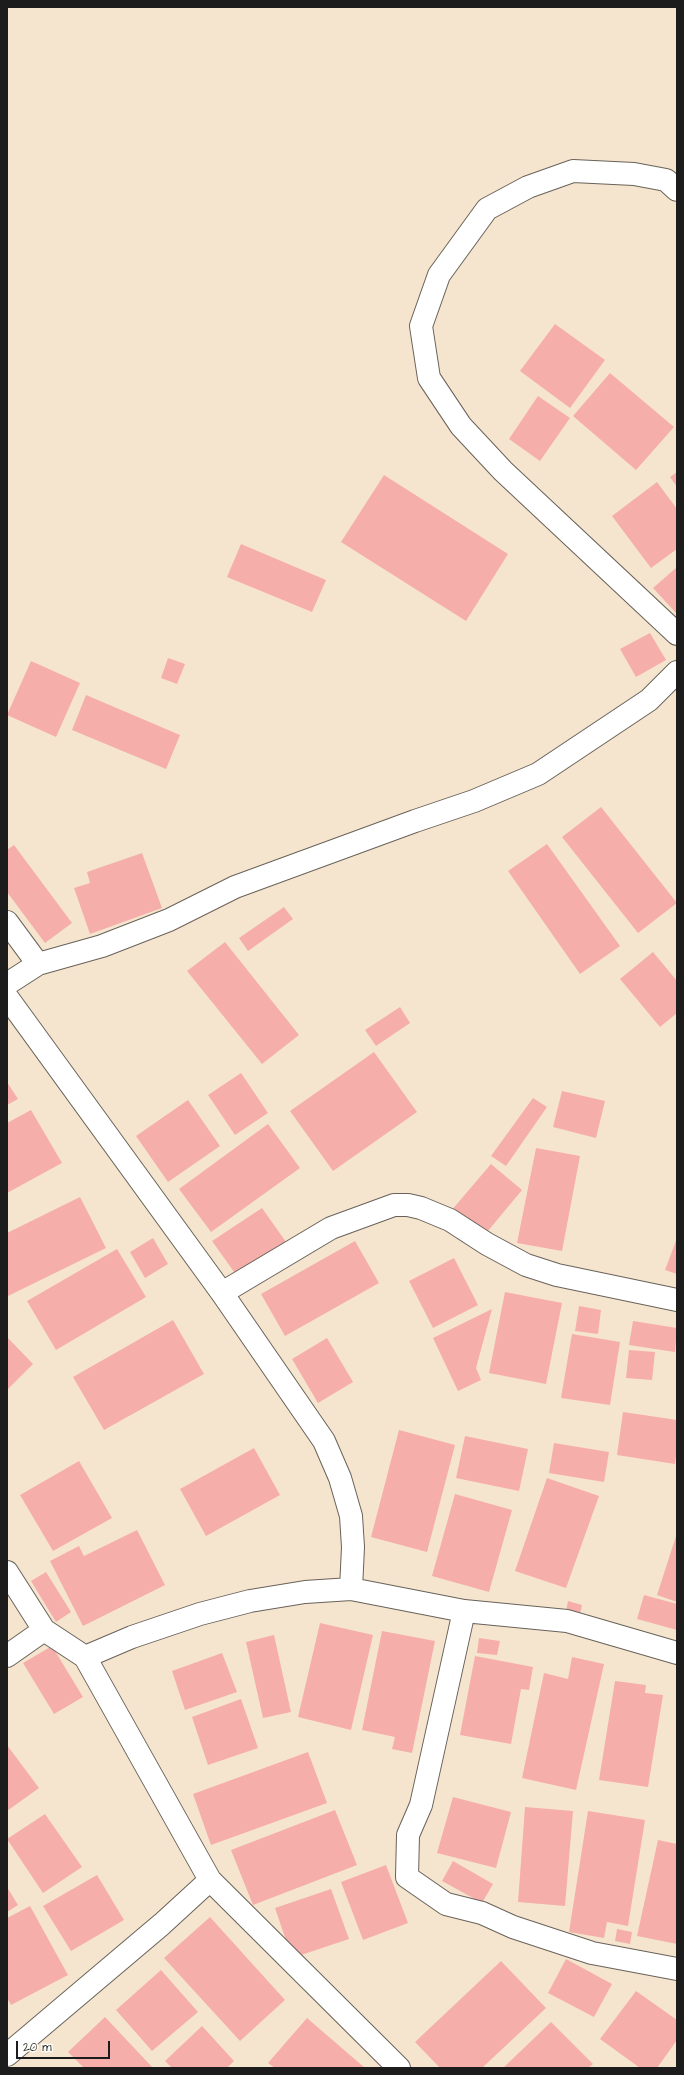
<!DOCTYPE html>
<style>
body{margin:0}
#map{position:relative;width:684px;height:2075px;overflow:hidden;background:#f6e5ce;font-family:"Architects Daughter",sans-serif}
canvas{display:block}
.frame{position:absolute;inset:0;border:8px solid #1c1c1c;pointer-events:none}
.scale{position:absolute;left:16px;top:2041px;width:94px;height:18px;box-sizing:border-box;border:2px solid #1c1c1c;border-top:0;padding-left:5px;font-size:12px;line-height:14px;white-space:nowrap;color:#1c1c1c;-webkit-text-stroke:3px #fdfcf7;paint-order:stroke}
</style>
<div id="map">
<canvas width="684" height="2075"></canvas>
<div class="frame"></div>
<div class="scale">20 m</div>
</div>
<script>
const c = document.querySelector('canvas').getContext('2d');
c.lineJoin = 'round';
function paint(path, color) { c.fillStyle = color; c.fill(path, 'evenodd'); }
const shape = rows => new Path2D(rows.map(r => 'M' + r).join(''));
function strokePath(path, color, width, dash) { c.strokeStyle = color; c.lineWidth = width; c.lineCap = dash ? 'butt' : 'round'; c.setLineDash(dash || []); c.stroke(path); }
paint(shape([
 [555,324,605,360,570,408,520,371],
 [610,373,674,427,636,470,573,416],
 [538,396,570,418,540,461,509,439],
 [677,472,677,487,670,477],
 [384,475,508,554,466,621,341,542],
 [657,482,677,509,677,549,651,568,612,516],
 [241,544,326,580,312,612,227,577],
 [677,567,677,614,653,588],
 [650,633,666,660,636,677,620,649],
 [168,658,185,664,177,684,161,678],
 [31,661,80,683,56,737,7,715],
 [86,695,180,735,166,769,72,730],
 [601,807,677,903,638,933,562,837],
 [547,844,620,946,580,974,508,871],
 [14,845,72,923,45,943,7,892,7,850],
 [142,853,162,908,90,934,74,888,90,883,87,872],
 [284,907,293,919,248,951,239,938],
 [225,942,299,1035,262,1064,187,971],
 [653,952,677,981,677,1013,660,1027,620,979],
 [400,1007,410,1023,376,1046,365,1030],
 [374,1052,417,1112,333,1171,290,1111],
 [241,1073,268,1113,235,1135,208,1095],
 [7,1082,18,1099,7,1105],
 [562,1091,605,1101,596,1138,553,1127],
 [533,1098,547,1107,506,1166,491,1156],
 [188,1100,220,1146,168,1182,136,1136],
 [31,1110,62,1163,7,1193,7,1123],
 [268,1124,300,1168,211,1232,179,1189],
 [536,1148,580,1156,562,1251,517,1243],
 [491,1164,522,1190,483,1237,451,1211],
 [80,1197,106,1248,8,1296,7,1233],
 [262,1208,286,1242,237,1276,212,1241],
 [153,1238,168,1264,145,1278,130,1252],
 [677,1238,677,1274,665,1270],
 [355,1241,379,1283,285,1336,261,1294],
 [117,1249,146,1297,56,1350,27,1301],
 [454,1258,478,1305,433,1328,409,1281],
 [505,1292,562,1303,546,1384,489,1373],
 [579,1306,601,1310,598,1334,575,1331],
 [492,1309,476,1368,481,1380,458,1391,433,1338],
 [173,1320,204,1374,104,1430,73,1377],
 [633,1321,677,1328,675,1352,629,1345],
 [572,1334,620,1342,610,1405,561,1398],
 [7,1337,33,1364,7,1390],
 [327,1338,353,1382,318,1403,292,1359],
 [629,1350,655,1352,652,1380,626,1378],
 [623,1412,677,1420,677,1448,675,1464,617,1455],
 [399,1430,455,1445,427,1552,371,1537],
 [465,1436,528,1449,519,1491,456,1478],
 [554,1443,609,1452,604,1482,549,1473],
 [254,1448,280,1495,206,1536,180,1489],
 [79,1461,112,1518,53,1551,20,1495],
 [547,1478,599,1496,566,1588,515,1571],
 [455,1494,512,1510,489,1592,432,1576],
 [137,1530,165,1585,83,1626,50,1561,79,1546,84,1556],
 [677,1533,677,1602,657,1595],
 [46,1572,71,1612,56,1622,31,1581],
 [644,1595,677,1604,677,1630,637,1619],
 [568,1601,582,1605,579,1619,565,1616],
 [320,1623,373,1635,351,1730,298,1717],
 [382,1631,435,1641,412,1753,392,1749,395,1737,362,1730],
 [274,1635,291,1712,263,1718,246,1642],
 [479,1638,500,1641,497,1655,477,1653],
 [52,1646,83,1697,54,1714,23,1663],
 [222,1653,237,1692,185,1710,172,1671],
 [475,1656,533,1667,529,1690,521,1689,511,1744,460,1735],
 [572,1657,604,1664,576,1790,522,1778,544,1673,568,1679],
 [615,1681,646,1685,645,1693,663,1695,648,1787,599,1780],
 [241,1699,258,1748,208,1765,192,1717],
 [7,1745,39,1788,7,1811],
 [308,1752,327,1803,211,1845,193,1794],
 [453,1797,511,1812,496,1868,437,1853],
 [525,1807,573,1811,565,1906,518,1902],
 [335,1810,357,1865,253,1905,231,1850],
 [588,1811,645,1820,628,1926,607,1922,604,1938,569,1932],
 [45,1814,82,1867,43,1893,7,1839],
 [658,1840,677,1844,677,1944,637,1936],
 [453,1861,493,1884,482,1903,442,1881],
 [386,1865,408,1923,363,1940,341,1882],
 [97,1875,124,1920,71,1951,43,1906],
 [7,1887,18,1905,7,1912],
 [331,1889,349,1939,292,1958,275,1908],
 [30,1906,68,1975,11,2005,7,1998,7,1918],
 [210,1917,285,2000,240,2041,164,1958],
 [617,1929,632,1932,630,1944,615,1941],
 [566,1959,612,1984,594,2017,548,1993],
 [501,1961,546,2008,482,2068,440,2068,415,2042],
 [161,1970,198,2012,152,2051,116,2010],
 [636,1991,677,2020,677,2040,657,2068,640,2068,600,2039],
 [105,2017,153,2068,84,2068,68,2052],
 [307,2018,365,2068,275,2068,268,2063],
 [551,2022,593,2064,588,2068,503,2068],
 [202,2026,234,2061,227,2068,172,2068,165,2061]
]), '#f6aeab');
const street = shape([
 [677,190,666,180,634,174,573,171,528,187,487,209,439,275,421,326,429,378,461,426,503,471,677,634],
 [7,922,38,964],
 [7,984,38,964,102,946,169,920,235,887,415,821,474,801,538,774,649,700,677,672],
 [7,997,222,1293,324,1441,340,1478,351,1516,353,1547,351,1589],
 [222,1293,331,1228,394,1205,408,1205,421,1208,450,1220,487,1244,526,1265,557,1275,677,1300],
 [7,1572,44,1630,85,1657,210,1880,399,2068],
 [464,1611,421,1805,408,1835,407,1877,446,1904,482,1913,513,1927,592,1953,677,1969],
 [7,1656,44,1630],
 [85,1657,132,1637,200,1614,250,1601,305,1592,351,1589,464,1611,567,1621,677,1653],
 [7,2055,162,1924,210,1880]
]);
strokePath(street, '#68625a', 24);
strokePath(street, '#fff', 22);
</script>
